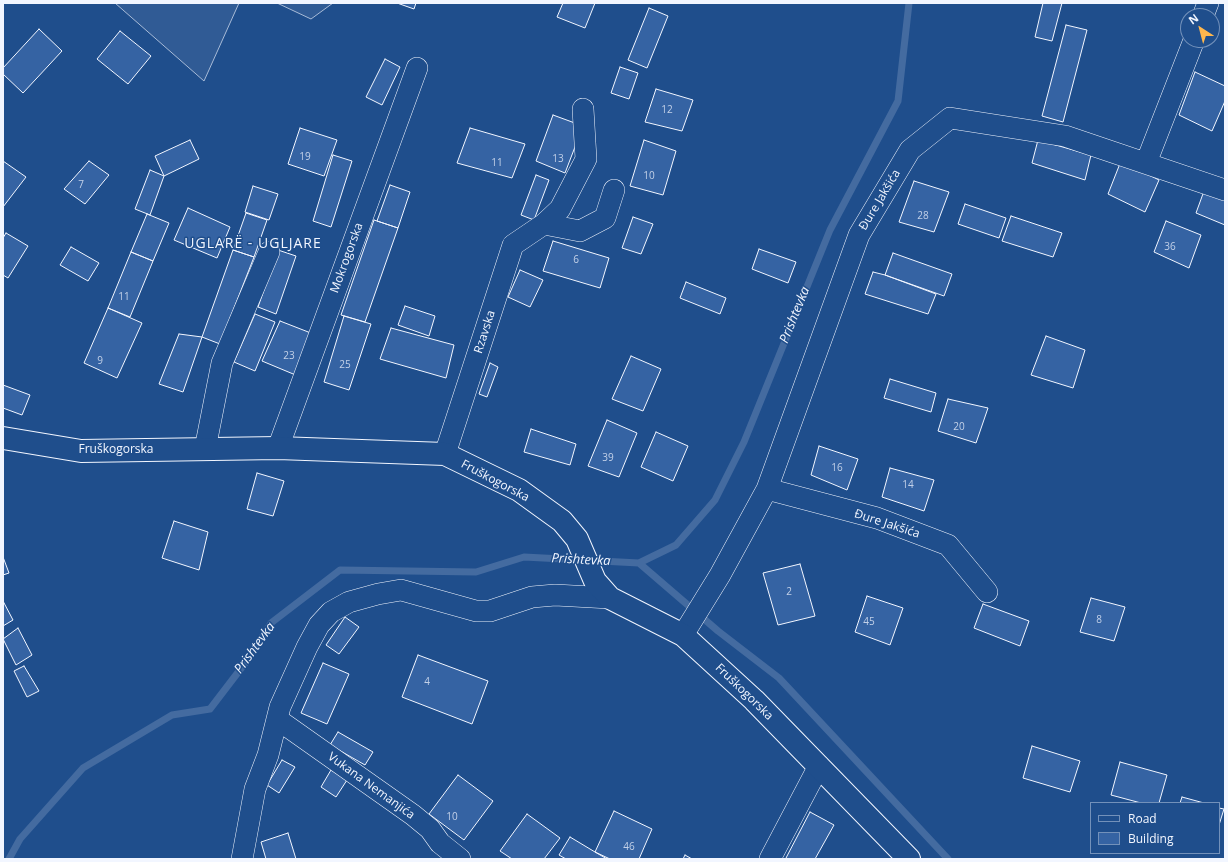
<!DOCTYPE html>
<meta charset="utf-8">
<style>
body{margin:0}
#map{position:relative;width:1228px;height:862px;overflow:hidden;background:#1f4e8c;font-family:"Open Sans",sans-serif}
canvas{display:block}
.frame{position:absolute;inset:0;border:4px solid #f2f6ff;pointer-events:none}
.legend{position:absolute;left:1090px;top:802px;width:130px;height:52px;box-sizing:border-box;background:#1f4e8c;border:1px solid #7391ba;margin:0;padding:5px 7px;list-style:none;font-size:12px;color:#f2f6ff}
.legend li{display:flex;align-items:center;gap:8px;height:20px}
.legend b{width:20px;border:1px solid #7391ba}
.north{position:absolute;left:1180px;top:8px;width:40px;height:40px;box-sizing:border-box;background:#1f4e8c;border:1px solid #7391ba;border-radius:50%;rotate:324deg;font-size:11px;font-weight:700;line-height:16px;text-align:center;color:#f2f6ff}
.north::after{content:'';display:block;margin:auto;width:14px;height:18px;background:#ffb74d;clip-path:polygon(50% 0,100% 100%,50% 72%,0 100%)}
</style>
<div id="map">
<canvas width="1228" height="862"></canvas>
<div class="frame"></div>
<ul class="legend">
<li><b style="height:5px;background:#1f4e8c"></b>Road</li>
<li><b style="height:11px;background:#3563a3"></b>Building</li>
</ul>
<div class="north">N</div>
</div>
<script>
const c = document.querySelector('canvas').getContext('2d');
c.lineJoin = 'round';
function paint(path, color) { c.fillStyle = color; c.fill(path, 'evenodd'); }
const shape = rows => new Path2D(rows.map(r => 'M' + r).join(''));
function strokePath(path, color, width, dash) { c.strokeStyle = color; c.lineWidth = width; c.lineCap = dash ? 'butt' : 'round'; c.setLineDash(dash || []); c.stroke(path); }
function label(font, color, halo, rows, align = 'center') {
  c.font = font + ' "Open Sans",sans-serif'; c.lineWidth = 3; c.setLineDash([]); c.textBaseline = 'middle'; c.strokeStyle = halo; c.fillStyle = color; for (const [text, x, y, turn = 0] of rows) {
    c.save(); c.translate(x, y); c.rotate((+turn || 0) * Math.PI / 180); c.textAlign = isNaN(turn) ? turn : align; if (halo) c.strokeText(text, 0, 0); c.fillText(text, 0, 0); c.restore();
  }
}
const built = shape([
 [115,3,239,3,204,81,115,3],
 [277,3,333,3,311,19,277,3]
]);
paint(built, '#305b95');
strokePath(built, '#a8bbd7', 1);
strokePath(shape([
 [639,563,718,631,779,678,948,859],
 [9,859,20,839,83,768,172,715,210,709,249,658,271,623,340,570,476,572,524,557,639,563,676,545,715,500,744,442,830,230,898,101,909,3]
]), '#446ba0', 7);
const building = shape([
 [397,3,416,3,414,9,397,3],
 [563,3,595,3,585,28,557,17,563,3],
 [1043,3,1062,3,1052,41,1035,37,1043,3],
 [649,8,668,16,647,68,628,60,649,8],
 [1066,25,1087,30,1063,122,1042,116,1066,25],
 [39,29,62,51,23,93,3,74,3,68,39,29],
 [120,31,151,56,128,84,97,59,120,31],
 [385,59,400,67,382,105,366,97,385,59],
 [620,67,638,73,629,99,611,93,620,67],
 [1195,72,1225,86,1225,101,1212,131,1179,115,1195,72],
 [656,89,693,100,682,131,645,122,656,89],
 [553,115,583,126,565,173,536,161,553,115],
 [300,128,337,140,324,176,288,164,300,128],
 [470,128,525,144,512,178,457,163,470,128],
 [190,140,199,159,164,176,155,156,190,140],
 [644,140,676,151,663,195,630,186,644,140],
 [1038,140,1091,155,1085,180,1032,163,1038,140],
 [333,155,352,161,331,227,313,221,333,155],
 [3,161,26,177,3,207,3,161],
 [89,161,109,175,85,204,64,189,89,161],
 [1121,161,1159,180,1145,212,1108,194,1121,161],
 [150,170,164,176,150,215,135,209,150,170],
 [536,175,549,180,534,220,521,215,536,175],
 [914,181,949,192,934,232,899,222,914,181],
 [390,185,410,192,398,228,377,221,390,185],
 [253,186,278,194,269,220,245,212,253,186],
 [1204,191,1225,200,1225,225,1196,213,1204,191],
 [965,204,1006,218,999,238,958,224,965,204],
 [188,208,230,227,217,258,174,240,188,208],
 [246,213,267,220,254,257,233,250,246,213],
 [147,214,169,223,153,261,131,252,147,214],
 [1011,216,1062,233,1053,257,1002,241,1011,216],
 [633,217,653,224,641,254,622,248,633,217],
 [374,220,398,228,365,322,341,315,374,220],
 [1166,221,1201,235,1189,268,1154,252,1166,221],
 [6,233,28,246,8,278,3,275,3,238,6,233],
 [553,241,609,258,600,288,543,271,553,241],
 [71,247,99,263,88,281,60,265,71,247],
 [759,249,796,262,788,283,752,269,759,249],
 [233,250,254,257,220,344,202,337,233,250],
 [278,250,296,256,276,314,258,307,278,250],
 [131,252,153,261,130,317,108,308,131,252],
 [893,253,952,274,944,296,885,275,893,253],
 [520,270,543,280,530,307,508,297,520,270],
 [873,272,885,275,936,294,928,314,865,294,873,272],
 [686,282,726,298,720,314,680,298,686,282],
 [405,306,435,316,429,336,398,325,405,306],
 [108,308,142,323,117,378,84,363,108,308],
 [255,314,275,322,255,371,234,362,255,314],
 [344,316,371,324,349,390,324,382,344,316],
 [280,321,316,335,298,376,262,361,280,321],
 [391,328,454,345,446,378,380,359,391,328],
 [179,334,202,337,183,392,159,384,179,334],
 [1046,336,1085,350,1073,388,1031,375,1046,336],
 [631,356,661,369,643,411,612,399,631,356],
 [490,363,498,367,487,397,479,394,490,363],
 [890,379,936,393,931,412,884,398,890,379],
 [3,385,30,395,22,415,3,408,3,385],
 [948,399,988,408,976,443,938,431,948,399],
 [607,420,637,433,619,477,588,466,607,420],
 [531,429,576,444,570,465,524,452,531,429],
 [656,432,688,446,673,481,641,467,656,432],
 [819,446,858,459,847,490,811,475,819,446],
 [890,468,934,480,924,511,882,497,890,468],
 [257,473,284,481,273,516,247,509,257,473],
 [174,521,208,532,199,570,162,558,174,521],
 [3,557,9,573,3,575,3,557],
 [800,564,815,616,778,625,763,573,800,564],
 [867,596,903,608,890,645,855,632,867,596],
 [1091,598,1125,607,1114,641,1080,632,1091,598],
 [3,601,13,620,3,626,3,601],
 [983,604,1029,621,1020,646,974,628,983,604],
 [345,617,359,627,339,654,326,645,345,617],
 [18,628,32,655,16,665,3,639,18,628],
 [418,655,488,681,472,724,402,697,418,655],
 [323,663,349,674,327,724,301,713,323,663],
 [24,666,39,691,27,697,14,671,24,666],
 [338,732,373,752,365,765,330,745,338,732],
 [1032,746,1080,761,1070,792,1023,778,1032,746],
 [282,760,295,767,279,793,267,785,282,760],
 [1120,762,1167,775,1159,803,1141,803,1111,795,1120,762],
 [331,770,347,780,336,797,321,787,331,770],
 [458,775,493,801,464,840,429,814,458,775],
 [1182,797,1204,803,1180,803,1182,797],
 [1219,808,1224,809,1219,825,1219,808],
 [614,811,652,829,639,859,610,859,595,852,614,811],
 [810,812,834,825,815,859,788,859,786,858,810,812],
 [527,814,560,838,544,859,512,859,500,851,527,814],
 [288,833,296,859,266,859,261,842,288,833],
 [570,837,595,852,607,859,566,859,559,855,570,837],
 [685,855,692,859,683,859,685,855]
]);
paint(building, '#3563a3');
strokePath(building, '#f2f6ff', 1);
const street = shape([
 [1203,16,1208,3],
 [1146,163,1194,40],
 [544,224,560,209,586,159,583,109],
 [278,448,417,68],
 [205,449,222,363,269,252],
 [445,454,513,245,544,224,580,231,605,218,614,190],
 [767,489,877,518,948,545,987,592],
 [683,635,720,575,767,489,859,235,910,150,950,118,1065,136,1225,190],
 [277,719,413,815,430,829,440,843,460,859],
 [242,859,255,789,268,755,280,707,307,647,319,625,331,612,349,602,378,594,401,590,476,611,490,611,532,597,555,595,610,598],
 [770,859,819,766]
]);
const secondary = shape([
 [3,438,81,451,278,448,445,454,519,490,562,521,577,539,595,581,610,598,683,635,754,700,909,859]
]);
strokePath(street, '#f2f6ff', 22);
strokePath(secondary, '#f2f6ff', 24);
strokePath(street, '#1f4e8c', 21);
strokePath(secondary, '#1f4e8c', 22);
label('10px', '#c3d1e8', null, [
 ["12",667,110],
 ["19",305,157],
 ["13",558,159],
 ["11",497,163],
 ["10",649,176],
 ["7",81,185],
 ["28",923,216],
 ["36",1170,247],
 ["6",576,260],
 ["11",124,297],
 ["23",289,356],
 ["9",100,361],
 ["25",345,365],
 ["20",959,427],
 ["39",608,458],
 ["16",837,468],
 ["14",908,485],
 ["2",789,592],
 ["8",1099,620],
 ["45",869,622],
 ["4",427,682],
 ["10",452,817],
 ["46",629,847]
]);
label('12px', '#f2f6ff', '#1f4e8c', [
 ["Đure Jakšića",880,200,-59],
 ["Mokrogorska",347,258,-70],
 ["Rzavska",485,332,-72],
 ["Fruškogorska",116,450],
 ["Fruškogorska",495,481,28],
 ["Đure Jakšića",887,524,18],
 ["Fruškogorska",744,692,44],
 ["Vukana Nemanjića",371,786,36]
]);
label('italic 13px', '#f2f6ff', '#1f4e8c', [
 ["Prishtevka",795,315,-68],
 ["Prishtevka",581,560,3],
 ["Prishtevka",255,648,-54]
]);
c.letterSpacing = '1px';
label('14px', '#f2f6ff', '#1f4e8c', [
 ["UGLARË - UGLJARE",253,244]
]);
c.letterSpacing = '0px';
</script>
